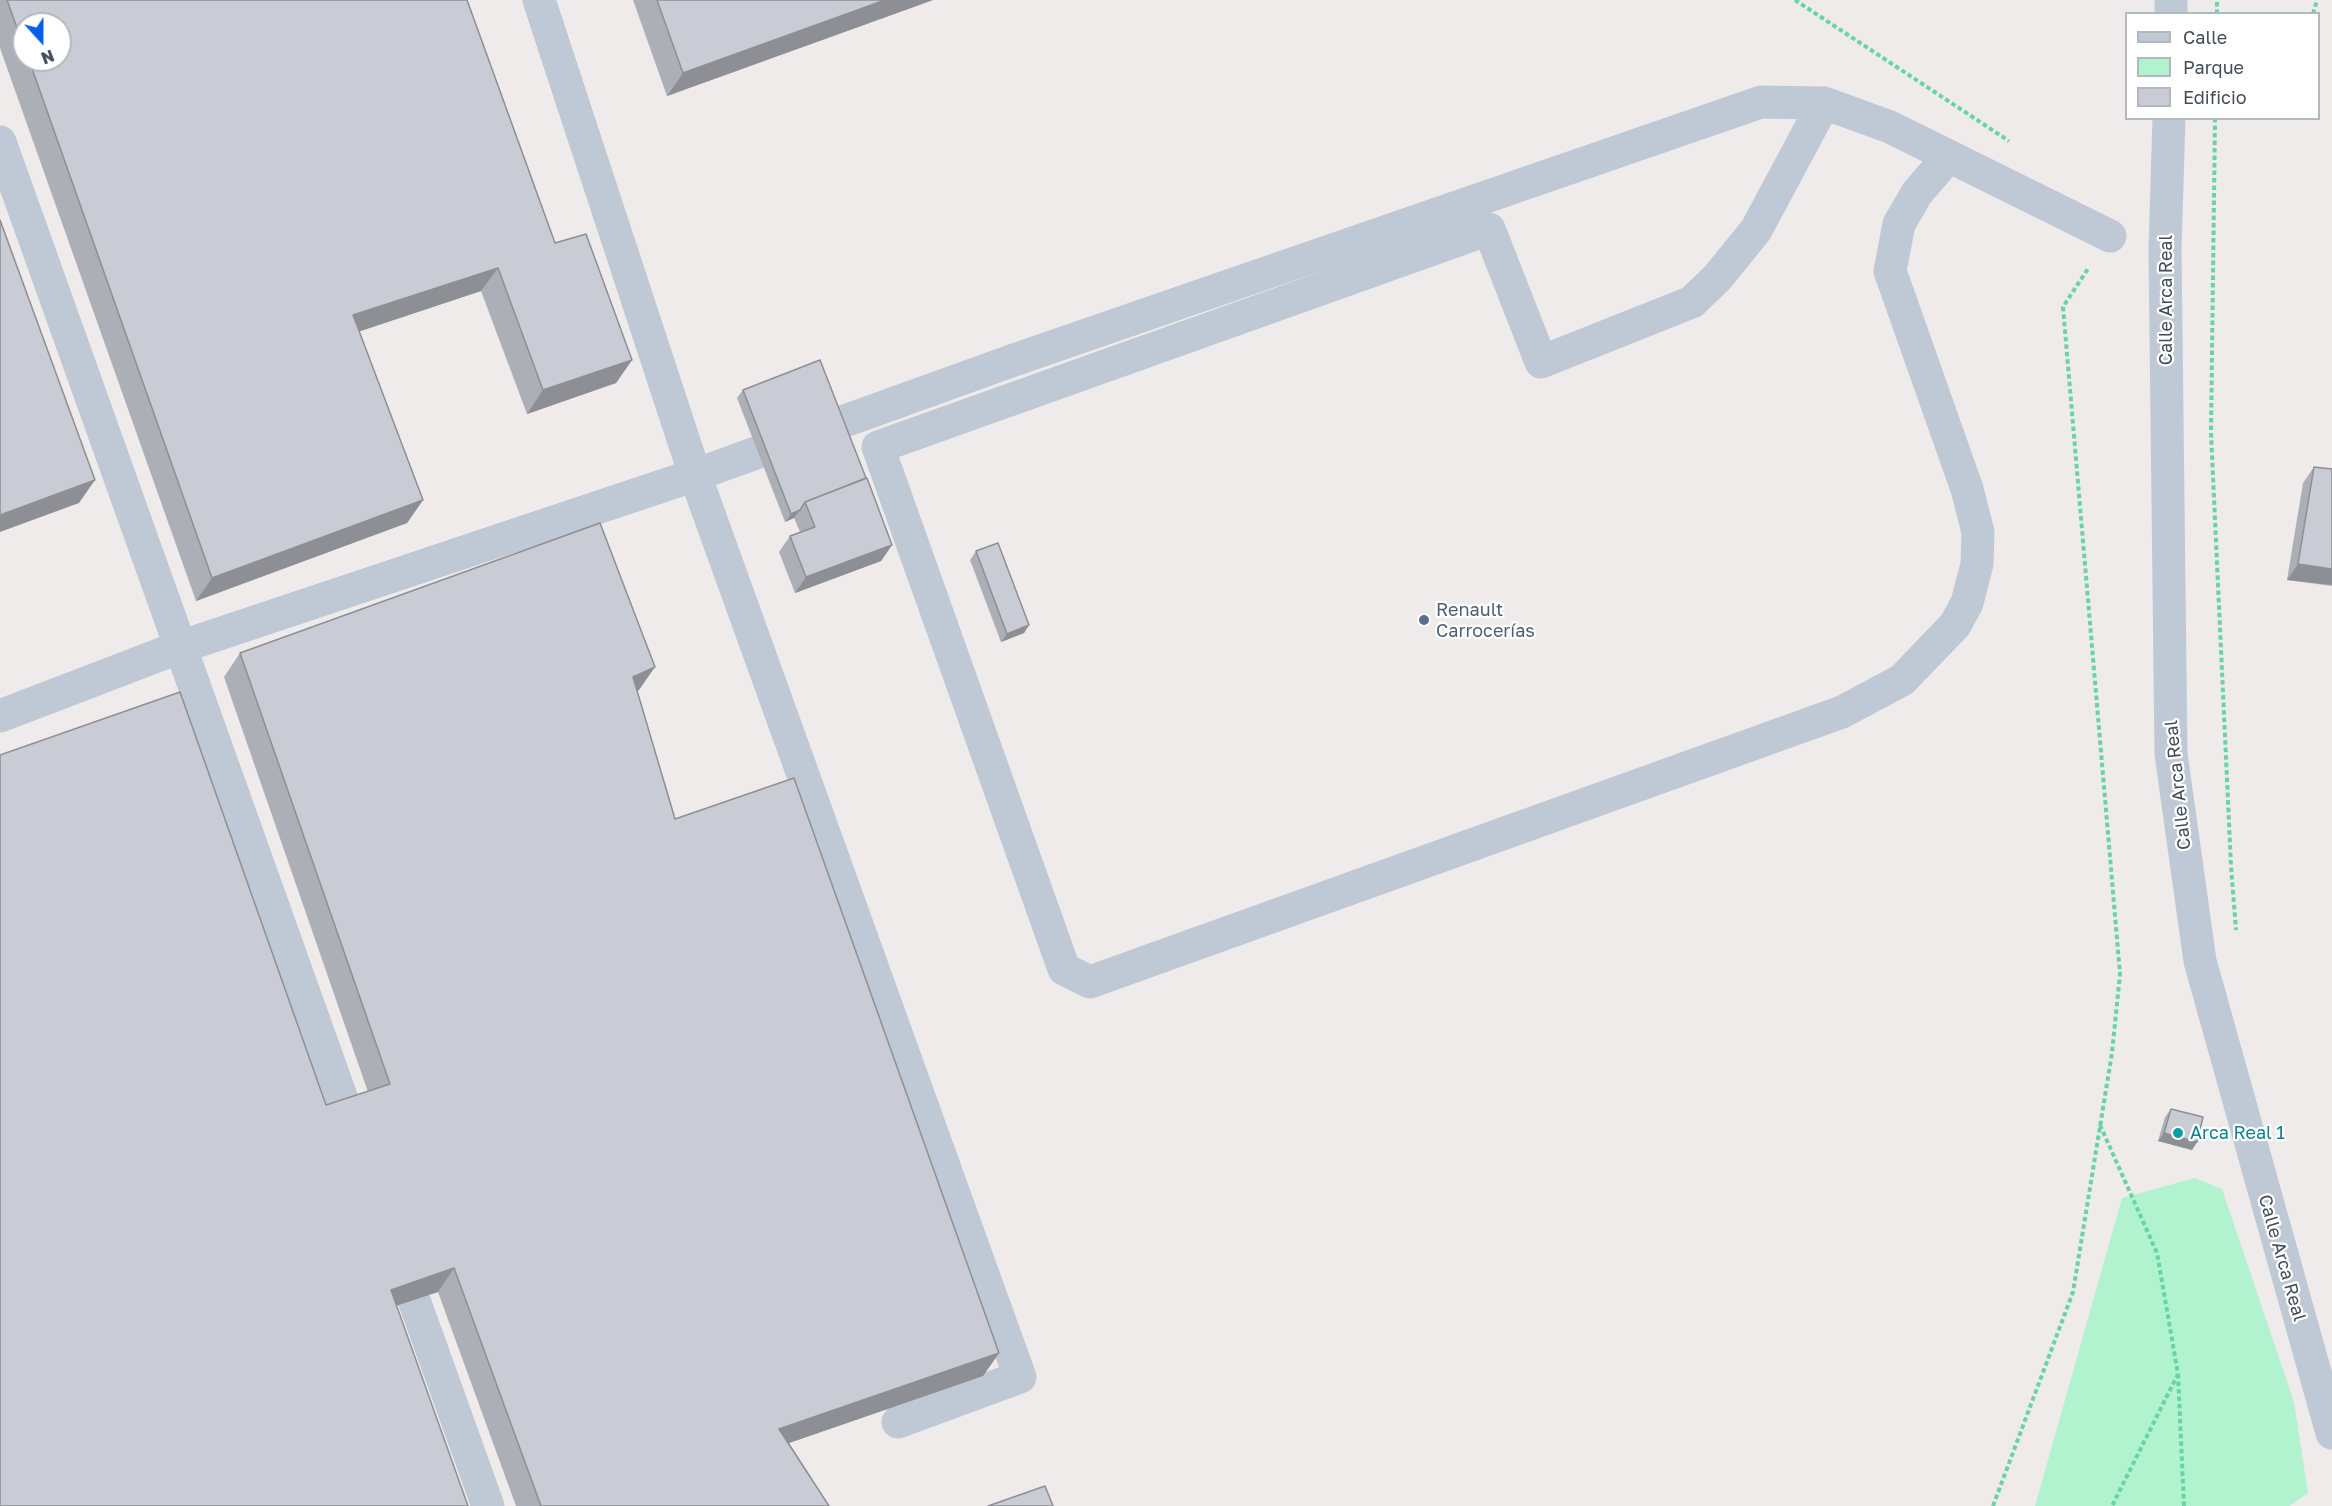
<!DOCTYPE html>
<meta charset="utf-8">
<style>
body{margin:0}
#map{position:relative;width:2332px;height:1506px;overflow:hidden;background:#eeebea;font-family:"Golos Text",sans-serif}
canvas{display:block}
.legend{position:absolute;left:2125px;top:12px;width:195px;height:108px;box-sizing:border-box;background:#fff;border:2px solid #b3b8bd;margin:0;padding:8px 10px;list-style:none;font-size:18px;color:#424d5a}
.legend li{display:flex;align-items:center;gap:12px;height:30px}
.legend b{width:30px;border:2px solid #b3b8bd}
.north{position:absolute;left:12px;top:12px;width:60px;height:60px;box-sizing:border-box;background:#fff;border:2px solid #b3b8bd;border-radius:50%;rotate:159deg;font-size:16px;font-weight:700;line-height:24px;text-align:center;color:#424d5a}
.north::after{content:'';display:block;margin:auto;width:21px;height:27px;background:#065ced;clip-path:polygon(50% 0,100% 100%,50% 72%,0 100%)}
</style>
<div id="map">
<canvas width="2332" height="1506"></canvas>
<ul class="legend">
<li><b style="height:8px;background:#bfc9d5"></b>Calle</li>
<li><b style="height:16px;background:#b2f3cf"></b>Parque</li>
<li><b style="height:16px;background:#c9ccd4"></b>Edificio</li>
</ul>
<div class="north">N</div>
</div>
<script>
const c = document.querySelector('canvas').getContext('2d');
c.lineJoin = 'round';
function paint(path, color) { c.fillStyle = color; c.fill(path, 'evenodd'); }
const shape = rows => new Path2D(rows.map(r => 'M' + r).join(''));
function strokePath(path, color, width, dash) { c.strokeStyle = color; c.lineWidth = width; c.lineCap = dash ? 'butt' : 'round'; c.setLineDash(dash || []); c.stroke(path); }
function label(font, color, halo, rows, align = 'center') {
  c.font = font + ' "Golos Text",sans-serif'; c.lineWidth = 4.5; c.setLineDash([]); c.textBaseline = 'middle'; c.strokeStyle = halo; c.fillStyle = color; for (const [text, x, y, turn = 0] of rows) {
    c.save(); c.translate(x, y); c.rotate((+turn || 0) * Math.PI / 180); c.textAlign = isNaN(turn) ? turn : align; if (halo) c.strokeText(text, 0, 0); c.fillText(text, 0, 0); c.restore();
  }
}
paint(shape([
 [2195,1178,2222,1189,2294,1402,2308,1493,2289,1506,2035,1506,2122,1198]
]), '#b2f3cf');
strokePath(shape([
 [1795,0,2009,141],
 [2217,14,2217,0],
 [2313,14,2317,0],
 [2215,118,2211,433,2231,866,2236,930],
 [2100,1125,2157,1253,2178,1374,2112,1506],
 [2178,1374,2184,1506],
 [1993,1506,2073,1292,2112,1053,2120,974,2063,307,2089,267]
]), '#67d4a5', 4, [4.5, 3]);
strokePath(shape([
 [539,0,695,475,1020,1377,898,1422],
 [2171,14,2171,0],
 [1824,103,1756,230,1717,278,1692,302,1541,362,1489,229,878,447,1064,969,1090,982,1842,712,1902,680,1955,625,1967,603,1977,564,1978,532,1967,489,1890,271,1899,224,1917,193,1948,157],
 [2169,118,2165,249,2171,754,2200,961,2332,1433],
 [0,142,348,1116],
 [0,716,180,647,695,475,1014,360,1761,102,1824,103,1890,127,2110,236],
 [414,1300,488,1506]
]), '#bfc9d5', 33);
paint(shape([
 [0,0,467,0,555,243,632,360,616,383,527,414,481,291,359,331,423,500,407,523,196,601,0,48],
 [24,24,60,60,24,60],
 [633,0,933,0,667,96],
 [743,390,892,545,881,561,795,593,779,552,790,536,800,532,794,518,785,522,737,398],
 [2314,467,2332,469,2332,586,2287,580,2303,483],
 [976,551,1029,625,1024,633,1001,642,970,560],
 [240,653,639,690,637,691,675,819,999,1353,983,1376,789,1443,829,1506,516,1506,438,1292,397,1305,326,1105,368,1092,224,677],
 [2171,1109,2197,1142,2192,1150,2158,1141,2165,1117]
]), '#adafb6');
paint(shape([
 [885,0,933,0,667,96,683,73],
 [498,268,481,291,337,339,353,315],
 [632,360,616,383,527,414,543,390],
 [95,480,79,503,0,532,0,515],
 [423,500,407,523,196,601,212,578],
 [800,510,794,518,785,522,791,514],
 [892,545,881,561,795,593,806,577],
 [2298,564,2332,569,2332,585,2287,580],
 [1029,625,1024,633,1001,642,1007,634],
 [655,667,639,690,617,700,633,677],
 [2164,1133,2197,1142,2192,1150,2158,1141],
 [454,1268,438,1292,375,1313,391,1290],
 [999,1353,983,1376,763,1452,779,1429]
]), '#8d8f94');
const building = shape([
 [7,0,467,0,555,243,586,234,632,360,543,390,498,268,353,315,423,500,212,578,29,60,60,60,60,24,24,24,24,47,7,0],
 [657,0,885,0,683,73,657,0],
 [0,220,95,480,0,515,0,220],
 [820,360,866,478,805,502,800,510,791,514,743,390,820,360],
 [2314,467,2332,469,2332,569,2298,564,2314,467],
 [867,478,892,545,806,577,790,536,815,527,805,502,867,478],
 [600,523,655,667,633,677,675,819,794,778,999,1353,779,1429,829,1506,541,1506,454,1268,391,1290,468,1506,0,1506,0,755,180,692,326,1105,390,1084,240,653,600,523],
 [998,543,1029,625,1007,634,976,551,998,543],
 [2171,1109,2203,1117,2197,1142,2164,1133,2171,1109],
 [1045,1486,1053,1506,988,1506,1045,1486]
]);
paint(building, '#c9ccd4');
strokePath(building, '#8d8f94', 1.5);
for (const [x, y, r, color] of [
 [1424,620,6,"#5c6f8a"],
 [2178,1133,6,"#0f9aa8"]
]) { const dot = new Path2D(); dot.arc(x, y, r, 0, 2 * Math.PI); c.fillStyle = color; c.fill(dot); strokePath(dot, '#fff', 2); }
label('18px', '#424d5a', '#fff', [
 ["Calle Arca Real",2166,300,-90],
 ["Calle Arca Real",2178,785,-96],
 ["Calle Arca Real",2282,1258,74]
]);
label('18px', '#4e5e75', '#fff', [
 ["Renault",1436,610],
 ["Carrocerías",1436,631]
], 'left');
label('18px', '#0d838f', '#fff', [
 ["Arca Real 1",2190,1133]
], 'left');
</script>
